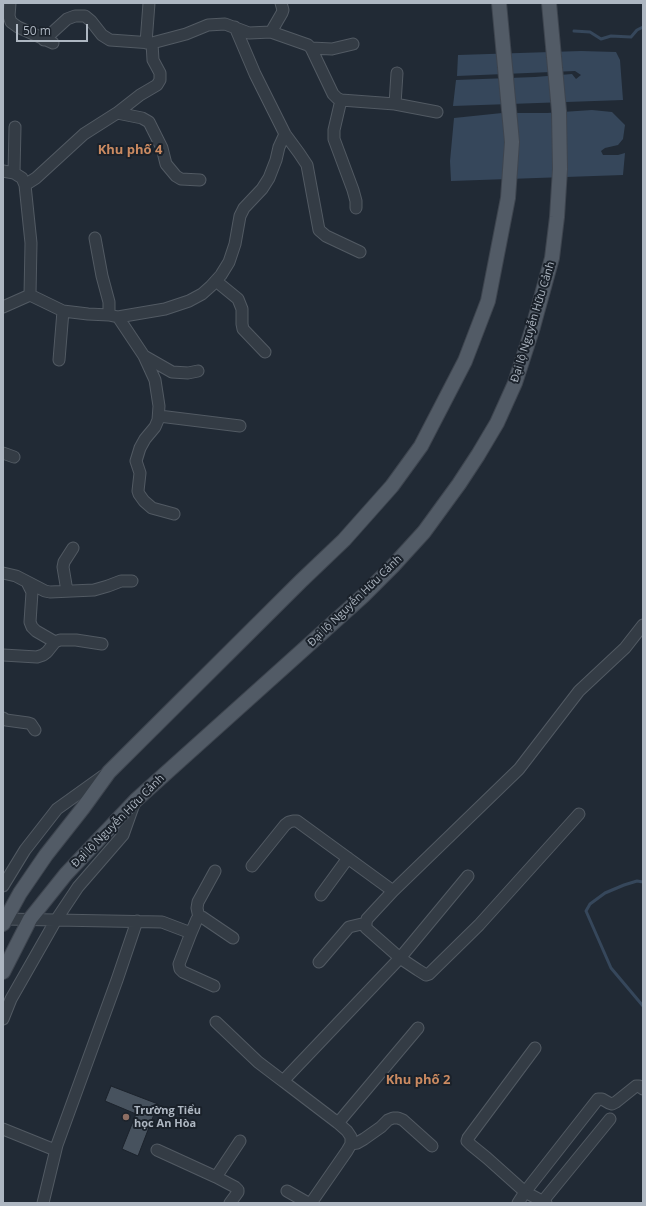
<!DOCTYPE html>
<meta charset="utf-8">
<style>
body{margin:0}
#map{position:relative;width:646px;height:1206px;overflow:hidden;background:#212a35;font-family:"Open Sans",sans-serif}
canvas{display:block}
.frame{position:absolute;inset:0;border:4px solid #aeb7c2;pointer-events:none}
.scale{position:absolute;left:16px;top:24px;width:72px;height:18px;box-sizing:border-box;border:2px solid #aeb7c2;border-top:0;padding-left:5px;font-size:12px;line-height:14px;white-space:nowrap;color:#aeb7c2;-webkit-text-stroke:3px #1a212a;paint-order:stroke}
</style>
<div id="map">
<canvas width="646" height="1206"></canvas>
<div class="frame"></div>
<div class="scale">50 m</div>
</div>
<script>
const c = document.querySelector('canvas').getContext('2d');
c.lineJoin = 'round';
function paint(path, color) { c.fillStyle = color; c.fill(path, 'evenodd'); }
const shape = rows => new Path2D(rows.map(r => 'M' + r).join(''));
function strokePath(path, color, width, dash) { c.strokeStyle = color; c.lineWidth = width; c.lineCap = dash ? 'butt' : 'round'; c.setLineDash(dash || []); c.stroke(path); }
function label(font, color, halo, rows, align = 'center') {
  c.font = font + ' "Open Sans",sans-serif'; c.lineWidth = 4; c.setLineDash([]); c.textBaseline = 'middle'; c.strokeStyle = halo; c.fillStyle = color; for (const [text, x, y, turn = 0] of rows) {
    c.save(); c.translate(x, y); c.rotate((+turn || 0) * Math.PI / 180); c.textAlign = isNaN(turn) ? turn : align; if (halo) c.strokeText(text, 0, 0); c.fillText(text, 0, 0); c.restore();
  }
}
paint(shape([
 [581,51,616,52,620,60,623,100,453,106,456,80,535,77,572,74,576,79,581,75,575,71,457,76,458,55],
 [592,110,612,112,625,125,623,139,618,145,605,148,601,151,603,155,618,155,625,153,623,175,451,181,450,161,454,118,502,113,547,113]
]), '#36475b');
strokePath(shape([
 [574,31,590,32,601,39,611,36,631,37,637,30,643,27],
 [643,882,637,881,624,885,605,893,590,904,586,911,611,968,643,1006]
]), '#36475b', 3);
const building = shape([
 [111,1086,158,1104,138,1156,122,1149,136,1114,105,1101,111,1086]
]);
paint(building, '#47525e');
strokePath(building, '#1c232c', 1);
const minor = shape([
 [10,3,9,16,11,22,18,27,53,43],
 [235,27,255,74,285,134,299,153,307,165,319,230,326,236,360,252],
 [271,32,282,13,283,10,281,3],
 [44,40,67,19,75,16,85,16,91,21,102,35,110,40,152,43,153,60,160,73,160,80,157,85,140,95,117,113,142,118,149,122,162,148,166,164,176,176,181,179,200,180],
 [146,43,149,3],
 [152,43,186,34,208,25,225,24,249,33,271,32,308,45,311,48,333,94,337,98,341,100,395,104,437,112],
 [311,48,332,49,353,44],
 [341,100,334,130,334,139,353,190,356,201,356,208],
 [395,104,397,73],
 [3,171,14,173,22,178,25,185,31,243,30,295],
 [14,173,15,127],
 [25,185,36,178,84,134,117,113],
 [95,238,102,276,109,302,109,315],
 [216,281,238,299,242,309,242,324,243,329,265,352],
 [3,307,30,295,63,311,88,314,109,315,118,317,144,356,155,380,159,406,158,420,155,427,145,439,140,448,136,461,140,473,138,491,139,494,144,501,152,508,174,514],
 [118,317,165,309,189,301,202,294,211,286,221,275,229,262,235,244,240,216,244,208,262,189,269,178,276,160,279,147,285,134],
 [144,356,172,372,188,373,198,371],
 [59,360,63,311],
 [159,416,240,426],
 [3,453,14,457],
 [3,573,16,576,45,591,50,592,94,590,108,586,121,581,132,581],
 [27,582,32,592,30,622,32,627,36,631,55,642],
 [67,591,63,567,64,562,73,548],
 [3,655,37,657,43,655,47,652,55,642,60,640,76,640,102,644],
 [3,718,6,720,28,723,31,724,35,730],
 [579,814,479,925,429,974,426,975,418,970,400,958,366,928,366,923,367,919,393,891,519,769,579,691,625,648,643,625],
 [252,866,285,825,289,822,293,821,297,821,393,891],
 [3,886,25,850,57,809,103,776],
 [321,895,348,858],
 [199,918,197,908,198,902,215,871],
 [3,919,162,922,191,933,179,964,180,969,183,972,214,986],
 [191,933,197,919,202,917,233,938],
 [319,962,349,927,366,923],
 [3,1019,11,999,56,920,78,887,123,835,134,804],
 [216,1022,258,1062,283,1081],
 [535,1048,468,1138,467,1141,471,1145,487,1158,525,1192,546,1203],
 [338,1123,418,1028],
 [3,1129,55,1150],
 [351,1144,357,1143,364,1139,381,1127,388,1120,393,1118,398,1118,403,1120,432,1146],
 [157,1150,216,1177,235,1187,238,1190,238,1192,230,1203],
 [216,1177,240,1141],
 [287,1191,308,1203],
 [543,1201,610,1119],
 [43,1203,57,1145,117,980,137,921],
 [311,1203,347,1151,351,1144,351,1137,347,1131,338,1123,283,1081,400,958,468,876],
 [518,1203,525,1192,598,1099,602,1099,609,1103,612,1104,616,1102,636,1086,639,1086,643,1089]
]);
const major = shape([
 [3,924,20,893,46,855,83,808,109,772,301,581,344,540,392,486,421,446,465,361,488,301,508,198,512,142,499,3],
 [3,972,30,919,66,874,136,800,363,596,393,566,424,532,459,484,478,455,497,423,515,383,533,327,552,258,557,217,560,169,559,111,549,3]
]);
strokePath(minor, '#525a63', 13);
strokePath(major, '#3e454f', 16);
strokePath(minor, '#343c45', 11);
strokePath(major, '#525b66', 14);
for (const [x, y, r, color] of [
 [126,1117,4,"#8d6e63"]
]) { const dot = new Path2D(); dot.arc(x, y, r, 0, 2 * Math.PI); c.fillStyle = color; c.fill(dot); strokePath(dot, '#1a212a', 1.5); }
label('11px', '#aeb7c2', '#1a212a', [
 ["Đại lộ Nguyễn Hữu Cảnh",533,322,-73],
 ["Đại lộ Nguyễn Hữu Cảnh",355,601,-44],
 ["Đại lộ Nguyễn Hữu Cảnh",118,821,-45]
]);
label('bold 11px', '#aeb7c2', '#1a212a', [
 ["Trường Tiểu",134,1111],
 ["học An Hòa",134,1124]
], 'left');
label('bold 13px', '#ca8a61', '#1a212a', [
 ["Khu phố 4",130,150],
 ["Khu phố 2",418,1080]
]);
</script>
